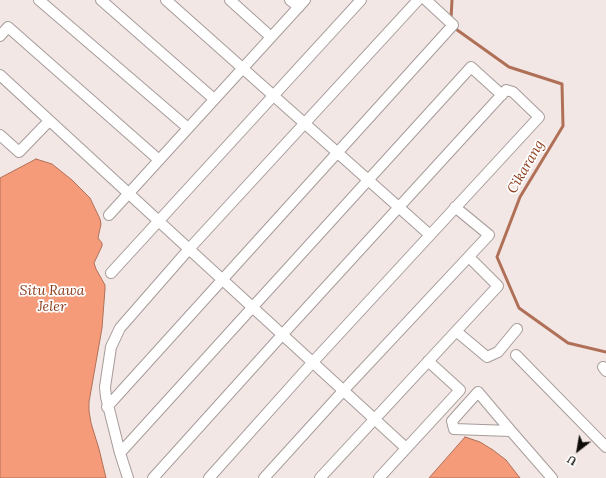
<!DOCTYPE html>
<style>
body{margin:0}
#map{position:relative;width:606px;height:478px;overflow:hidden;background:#f2e7e4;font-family:Lora,serif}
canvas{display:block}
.north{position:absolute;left:558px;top:430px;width:40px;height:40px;-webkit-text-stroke:3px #fff;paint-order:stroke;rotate:211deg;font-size:11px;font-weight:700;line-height:16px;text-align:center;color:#0e0b0a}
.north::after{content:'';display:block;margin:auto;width:14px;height:18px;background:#0e0b0a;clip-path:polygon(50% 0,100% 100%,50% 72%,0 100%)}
</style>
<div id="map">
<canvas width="606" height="478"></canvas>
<div class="north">U</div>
</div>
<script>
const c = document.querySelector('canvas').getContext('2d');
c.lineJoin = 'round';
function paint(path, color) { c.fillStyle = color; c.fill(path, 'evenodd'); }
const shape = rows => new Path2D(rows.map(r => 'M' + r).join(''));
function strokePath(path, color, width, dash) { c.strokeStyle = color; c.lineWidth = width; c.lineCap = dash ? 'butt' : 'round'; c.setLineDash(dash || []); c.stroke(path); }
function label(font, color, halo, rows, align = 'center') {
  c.font = font + ' Lora,serif'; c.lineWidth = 3.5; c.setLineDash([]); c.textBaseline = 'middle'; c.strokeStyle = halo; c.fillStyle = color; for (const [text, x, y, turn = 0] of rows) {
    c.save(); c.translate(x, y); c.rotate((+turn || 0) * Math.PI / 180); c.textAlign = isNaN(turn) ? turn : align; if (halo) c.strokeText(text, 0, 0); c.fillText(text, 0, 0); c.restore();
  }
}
const water = shape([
 [36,159,52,164,72,180,90,198,100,219,101,224,98,238,102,243,102,246,94,263,96,269,105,285,105,289,102,328,89,402,89,411,91,423,99,449,106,478,0,478,0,178,36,159],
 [465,437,480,442,493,450,506,460,520,478,429,478,465,437]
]);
paint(water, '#f59b7a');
strokePath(water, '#b07058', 1);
strokePath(shape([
 [451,19,452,0],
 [453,27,509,67,562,84,563,126,520,197,497,257,519,308,568,343,606,352]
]), '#b07058', 3);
const street = shape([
 [39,0,188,128],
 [101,0,214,99],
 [166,0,430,235],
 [230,0,271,37],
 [290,0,299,7],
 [0,36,8,27,159,160],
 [0,75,189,249,120,328,111,347,105,387,106,397,120,453,128,478],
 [0,135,19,152,49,121],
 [109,215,305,0],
 [111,273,361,0],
 [456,331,487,357,498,352,517,329],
 [516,355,606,447],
 [603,367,606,371],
 [107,407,453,25,426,0],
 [511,431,454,429,452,421,478,392,511,431,552,478],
 [406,448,189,249,418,0],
 [120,453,471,67,502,95],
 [153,478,282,335,506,90,513,92,539,117,312,363,209,478],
 [264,478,343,391,489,235,455,207],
 [320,478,498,286,469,257],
 [379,478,460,390,428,361]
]);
strokePath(street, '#a69c99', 12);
strokePath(street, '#fff', 10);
label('italic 14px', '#8d3c1b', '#fff', [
 ["Cikarang",526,167,-60],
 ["Situ Rawa",52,291],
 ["Jeler",52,307]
]);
</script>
